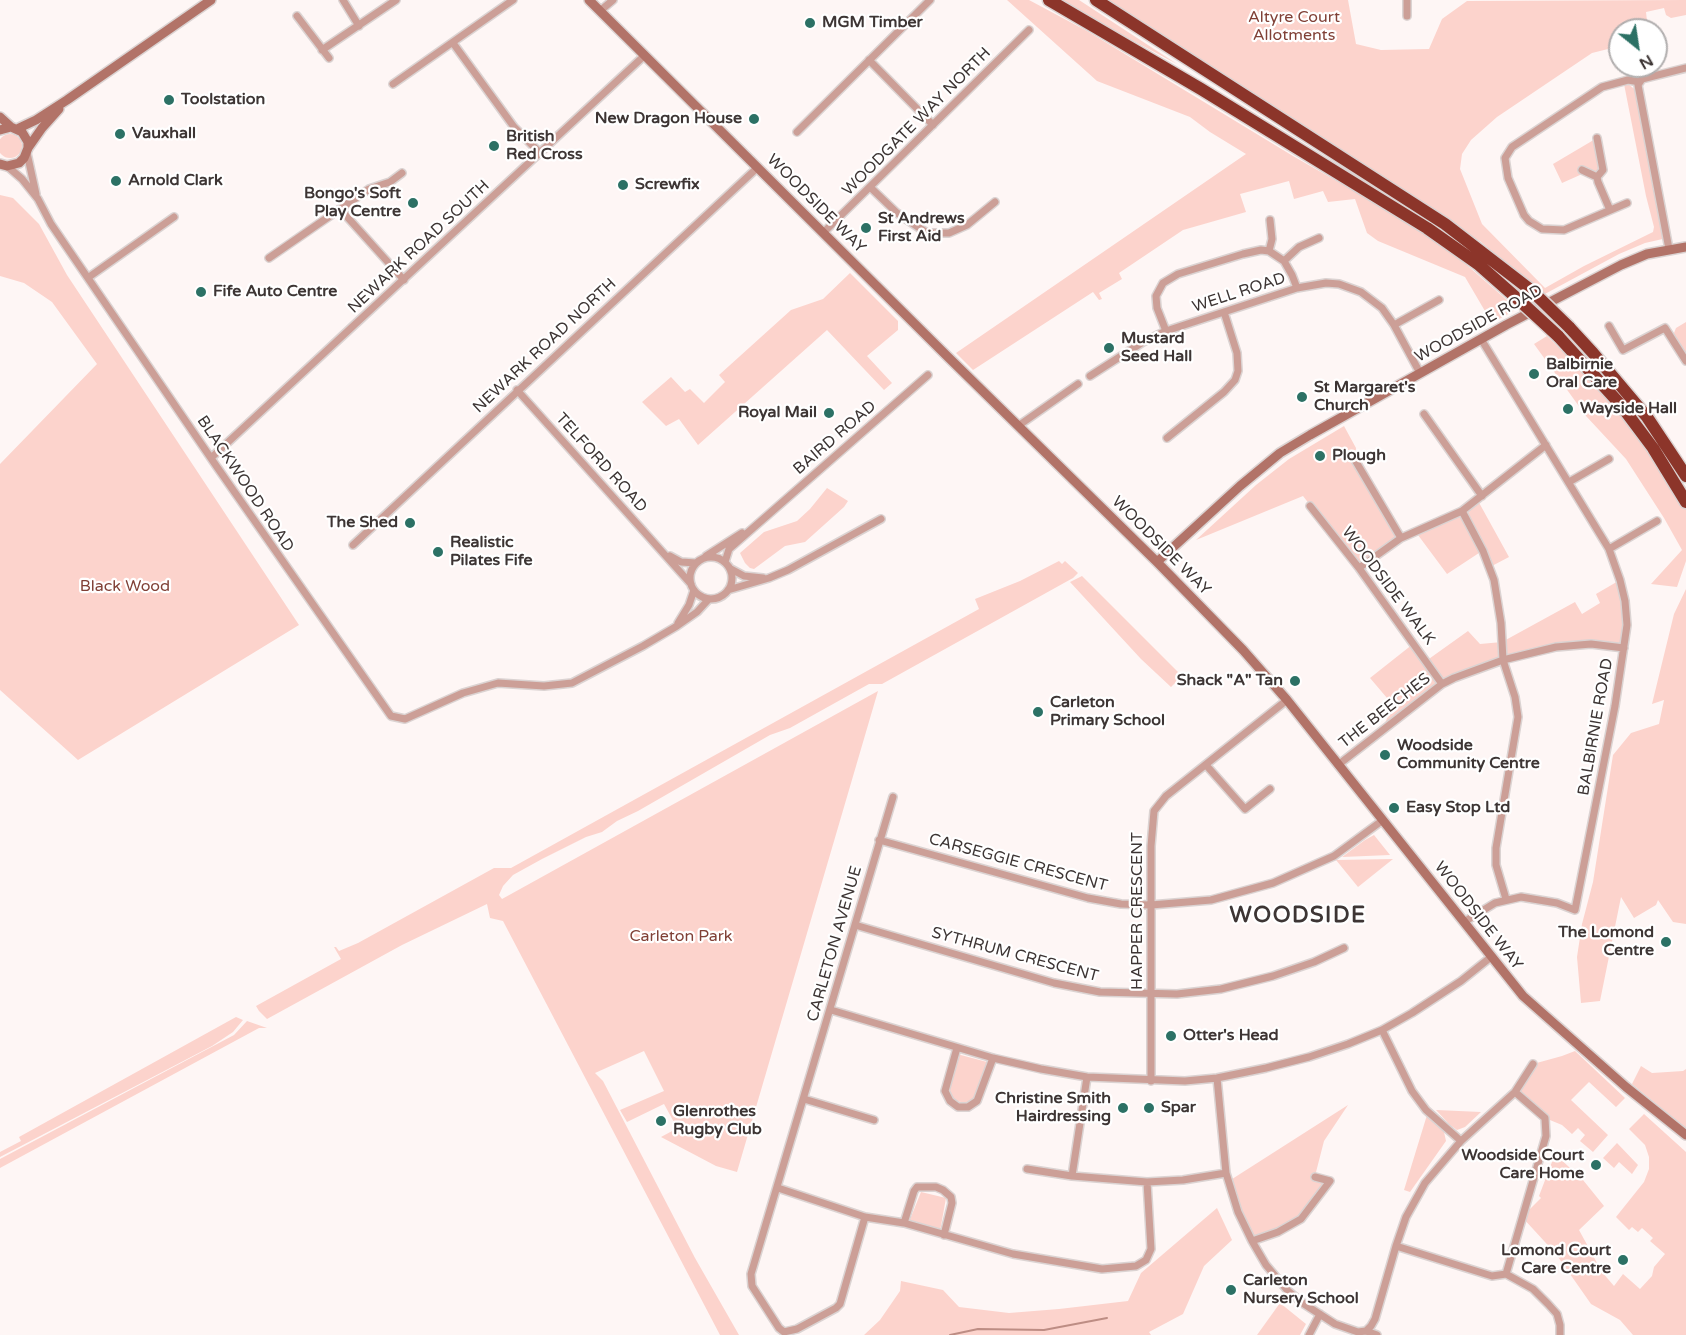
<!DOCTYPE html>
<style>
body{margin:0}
#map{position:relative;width:1686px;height:1335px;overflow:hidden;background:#fef6f5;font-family:"Varela Round",sans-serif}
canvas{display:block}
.north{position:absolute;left:1608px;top:18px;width:60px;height:60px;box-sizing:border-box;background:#fff;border:2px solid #b1aeae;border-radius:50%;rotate:150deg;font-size:16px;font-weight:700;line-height:24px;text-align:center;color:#3d3534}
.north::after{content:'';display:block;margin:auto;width:21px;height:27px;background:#2c7165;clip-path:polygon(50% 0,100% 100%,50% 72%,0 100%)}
</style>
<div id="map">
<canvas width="1686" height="1335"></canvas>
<div class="north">N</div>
</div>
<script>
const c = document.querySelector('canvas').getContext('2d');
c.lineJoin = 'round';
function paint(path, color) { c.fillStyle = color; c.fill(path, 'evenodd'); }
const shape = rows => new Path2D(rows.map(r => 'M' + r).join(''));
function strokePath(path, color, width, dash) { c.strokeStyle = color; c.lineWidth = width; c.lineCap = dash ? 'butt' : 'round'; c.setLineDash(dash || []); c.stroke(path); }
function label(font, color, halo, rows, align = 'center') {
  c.font = font + ' "Varela Round",sans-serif'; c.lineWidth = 4.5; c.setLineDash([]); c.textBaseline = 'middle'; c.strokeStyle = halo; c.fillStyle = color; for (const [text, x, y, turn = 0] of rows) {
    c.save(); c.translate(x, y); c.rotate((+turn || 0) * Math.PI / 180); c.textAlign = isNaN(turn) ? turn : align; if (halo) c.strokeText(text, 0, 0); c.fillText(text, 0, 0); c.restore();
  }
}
paint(shape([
 [1007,0,1029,0,1087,31,1293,156,1413,225,1453,253,1517,309,1492,323,1465,277,1378,241,1367,233,1355,199,1328,202,1323,191,1294,199,1289,181,1240,194,1246,212,1183,230,1119,273,1122,279,1099,293,1102,299,1099,300,1093,292,973,370,956,353,1246,154,1210,132,1190,117,1097,81],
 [1056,0,1079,0,1177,64],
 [1106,0,1348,0,1356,44,1381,50,1429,49,1442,19,1467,1,1686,0,1686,15,1671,18,1666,15,1664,8,1646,12,1648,30,1620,30,1620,46,1592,53,1497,117,1471,140,1462,154,1460,169,1482,224,1545,288,1584,266,1653,232,1654,227,1646,196,1624,84,1628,84,1637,91,1667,238,1645,243,1619,254,1543,295,1480,241,1468,236],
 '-2 146a12 12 0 1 1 24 0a12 12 0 1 1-24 0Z',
 [1597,138,1603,170,1599,174,1582,170,1580,175,1562,183,1553,164],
 [0,195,13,198,39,224,67,275,299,625,78,760,0,690,0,464,97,364,52,302,24,283,0,276],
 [850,273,898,321,898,330,867,356,892,383,884,390,827,330,698,445,679,419,666,426,642,402,671,377,685,392,690,389,704,403,725,382,719,375,791,310,823,299],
 [1686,322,1686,354,1675,338,1674,333,1676,328],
 [1547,336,1596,384,1632,425,1676,489,1686,509,1686,561,1677,587,1651,584,1682,550,1664,518,1626,459,1586,416,1534,344],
 [1344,426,1356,448,1355,460,1401,538,1359,568,1303,496,1196,540,1256,485,1289,459],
 [827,488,848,501,844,507,805,542,785,546,754,569,750,568,745,563,740,553,764,532,797,521,810,509],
 [1477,499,1509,557,1490,567,1482,551,1447,574,1415,531,1462,511],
 [1059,561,1062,564,1065,561,1078,573,1073,578,882,684,869,684,790,728,770,735,638,811,617,821,602,832,586,837,542,859,513,875,503,886,499,895,502,899,878,691,737,1172,716,1166,661,1137,674,1130,672,1125,675,1124,664,1104,627,1122,620,1110,664,1091,644,1051,595,1073,603,1081,695,1258,739,1335,720,1335,503,921,490,918,487,904,402,945,267,1019,259,1011,256,1006,341,959,334,947,336,947,339,951,358,943,494,868,511,868,979,609,975,599,1020,581],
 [1082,576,1182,676,1171,687,1141,659,1070,582],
 [1620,580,1625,601,1624,648,1591,644,1556,647,1454,678,1381,732,1393,705,1370,678,1413,644,1426,661,1468,631,1480,644,1502,642,1575,602,1582,614,1600,603,1596,594],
 [1686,589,1686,924,1673,922,1658,900,1656,905,1634,918,1621,897,1600,1001,1581,1003,1577,957,1582,924,1593,882,1613,755,1631,733,1659,724,1664,700,1652,704,1674,614],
 [1374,835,1390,855,1342,857,1365,840],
 [1393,859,1358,887,1336,860],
 [236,1017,243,1020,233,1032,212,1046,0,1157,0,1152,21,1141,19,1137],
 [247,1021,267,1028,259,1028,0,1168,0,1159,234,1035],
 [1575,1051,1625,1098,1616,1107,1589,1082,1571,1100,1608,1135,1593,1152,1580,1141,1585,1135,1578,1128,1572,1134,1562,1125,1545,1118,1515,1092,1533,1064,1562,1056],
 [957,1054,987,1062,977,1092,974,1098,967,1103,955,1101,948,1090],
 [1641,1066,1652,1073,1683,1071,1686,1069,1686,1128,1632,1084],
 [1348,1105,1324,1141,1315,1176,1330,1181,1300,1219,1252,1241,1229,1181],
 [1436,1110,1481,1112,1465,1127,1457,1130,1450,1125],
 [1644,1114,1686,1152,1686,1335,1633,1335,1620,1320,1591,1304,1556,1254,1522,1217,1541,1198,1539,1196,1555,1154,1583,1180,1604,1206,1579,1230,1602,1272,1614,1286,1623,1274,1640,1289,1652,1276,1654,1267,1665,1254,1650,1241,1653,1238,1642,1228,1638,1232,1632,1227,1629,1230,1616,1217,1644,1182,1649,1169,1649,1157,1645,1145,1629,1129],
 [1427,1115,1444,1132,1446,1141,1410,1192,1404,1190],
 [1617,1143,1638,1165,1632,1174,1619,1162,1614,1168,1603,1158],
 [921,1192,946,1198,940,1231,909,1222],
 [1217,1208,1232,1240,1204,1266,1183,1314,1149,1332,1151,1335,864,1335,880,1320,900,1291,901,1281,943,1290,959,1307,1009,1313,1059,1309,1128,1301,1141,1273],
 [1280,1303,1306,1324,1300,1335,1257,1335]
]), '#fcd3cc');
strokePath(shape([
 [950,1335,978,1329,1044,1330,1107,1318]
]), '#bd8d84', 2);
const street = shape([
 [343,0,359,26],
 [600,11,613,0],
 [297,16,329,58],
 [1407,16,1407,0],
 [453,43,514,127,540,153],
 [322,50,396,0],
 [869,60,933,125],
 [393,84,513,0],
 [797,132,930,0],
 [1597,138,1603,170,1597,177,1598,182,1610,210],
 [27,153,36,194],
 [7,166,22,179,38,199,51,224,217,467,391,716,405,719,463,693,498,683,544,686,572,683,643,646,677,626,697,612,709,599],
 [1582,170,1597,177],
 [870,187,897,213,927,233,949,233,967,225,995,202],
 [1627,203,1564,230,1542,229,1529,221,1524,215,1508,178,1505,158,1512,147,1602,87,1628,80,1640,82],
 [340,209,404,280],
 [824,232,1029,30],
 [1669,249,1638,85,1642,79,1686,68],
 [1269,251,1272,239,1270,220],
 [269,258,369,189,390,182,402,173],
 [1284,261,1299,247,1319,238],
 [89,277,174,217],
 [1394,325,1439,300],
 [1609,326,1623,350,1665,328,1686,361],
 [1166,331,1157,308,1156,296,1163,283,1178,274,1243,254,1261,250,1269,251,1284,261,1292,275,1297,288],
 [1090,376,1143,342,1166,331,1297,288,1326,283,1339,284,1361,292,1382,308,1394,325,1420,373],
 [517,390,691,584],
 [1424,414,1482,496],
 [1018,426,1078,384],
 [1167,438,1224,392,1235,380,1238,371,1237,353,1224,312],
 [211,458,645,55],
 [1355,460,1401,538],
 [1569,482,1609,459],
 [1310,506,1359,568,1442,684],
 [1462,511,1483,551,1494,580,1501,623,1503,660,1515,697,1518,717,1496,848,1496,865,1506,899],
 [353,545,757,168],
 [1609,549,1657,521],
 [670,556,681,562,696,563],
 [706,556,742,533],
 '690 578a21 21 0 1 1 42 0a21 21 0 1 1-42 0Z',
 [725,562,729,549,928,375],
 [1359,568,1401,538,1462,511,1546,445],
 [731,569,744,576,763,578],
 [728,590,769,578,788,570,881,519],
 [678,623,689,605,694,590],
 [1206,765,1245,809,1270,789],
 [1338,765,1442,684,1454,678,1503,660,1556,647,1591,644,1624,648],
 [879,840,1088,898,1121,904,1151,905,1211,900,1273,883,1334,856,1383,820],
 [1464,922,1495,903,1521,897,1557,903,1575,910,1615,706,1627,625,1625,601,1620,580,1609,549,1481,339],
 [855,925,1054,983,1100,992,1177,994,1221,989,1273,976,1314,962,1344,948],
 [831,1010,993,1058,1041,1069,1087,1077,1185,1081,1217,1078,1266,1068,1309,1057,1348,1044,1382,1030,1412,1013,1461,981,1491,957],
 [1382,1030,1412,1091,1426,1110,1461,1141],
 [957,1048,945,1091,950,1101,958,1107,968,1107,977,1101,993,1058],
 [1217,1078,1226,1173,1238,1212,1252,1241,1266,1265,1288,1291,1304,1304,1335,1324,1358,1332,1366,1331,1371,1326,1375,1319,1396,1246,1406,1217,1425,1183,1461,1141,1515,1092,1533,1064],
 [1151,1081,1151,846,1154,811,1166,796,1287,700],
 [804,1099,874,1120],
 [1027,1169,1072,1176,1147,1182,1183,1180,1226,1173],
 [1072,1176,1087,1077],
 [778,1188,865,1217,904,1223,1013,1254,1102,1269,1136,1266,1146,1260,1151,1249,1147,1182],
 [865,1217,840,1304,836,1308,797,1329,784,1332,779,1328,752,1286,751,1274,893,797],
 [904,1223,914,1191,917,1187,936,1187,943,1190,951,1197,952,1203,944,1235],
 [1252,1241,1278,1232,1301,1219,1330,1181,1315,1177],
 [1396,1246,1492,1276,1506,1274,1546,1136,1545,1118,1515,1092],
 [1506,1274,1533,1289,1548,1304,1557,1314,1560,1325,1560,1335],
 [1366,1331,1377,1335],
 [1309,1335,1320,1314]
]);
const secondary = shape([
 [589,0,948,357,1157,562,1243,650,1287,700,1523,996,1626,1087,1686,1135],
 [0,117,11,127],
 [17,129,36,120,67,100,211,0],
 [0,130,11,127,22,132,28,142,28,148,24,158,19,163,7,166,0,164],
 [28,148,42,128,59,109],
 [1157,562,1240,486,1280,453,1310,435,1506,325,1621,265,1647,254,1686,247]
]);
const highway = shape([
 [1049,0,1201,89,1427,228,1478,264,1520,301],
 [1096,0,1445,224,1532,291],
 [1569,327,1593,353,1647,417,1686,476],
 [1558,336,1620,404,1653,448,1686,502]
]);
strokePath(street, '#dbd3d2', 10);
strokePath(secondary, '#dbd3d2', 12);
strokePath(highway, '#dbd3d2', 15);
strokePath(street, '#cc9f97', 7);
strokePath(secondary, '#b27368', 9);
strokePath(highway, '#8c352a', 12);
const highwayBridge = shape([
 [1532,291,1569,327],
 [1520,301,1558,336]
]);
strokePath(highwayBridge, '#dbd3d2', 15, []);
strokePath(highwayBridge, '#8c352a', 12);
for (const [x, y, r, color] of [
 [810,23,6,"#2c7165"],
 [169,100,6,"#2c7165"],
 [754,119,6,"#2c7165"],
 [120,134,6,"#2c7165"],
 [494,146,6,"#2c7165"],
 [116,181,6,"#2c7165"],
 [623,185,6,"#2c7165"],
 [413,203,6,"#2c7165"],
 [866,228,6,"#2c7165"],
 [201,292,6,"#2c7165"],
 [1109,348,6,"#2c7165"],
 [1534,374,6,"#2c7165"],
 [1302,397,6,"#2c7165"],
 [1568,409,6,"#2c7165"],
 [829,413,6,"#2c7165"],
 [1320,456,6,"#2c7165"],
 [410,523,6,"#2c7165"],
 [438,552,6,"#2c7165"],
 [1295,681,6,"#2c7165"],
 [1038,712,6,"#2c7165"],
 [1385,755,6,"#2c7165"],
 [1394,808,6,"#2c7165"],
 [1666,942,6,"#2c7165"],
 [1171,1036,6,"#2c7165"],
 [1123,1108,6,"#2c7165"],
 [1149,1108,6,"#2c7165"],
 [661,1121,6,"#2c7165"],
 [1596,1165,6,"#2c7165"],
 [1623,1260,6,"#2c7165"],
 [1231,1290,6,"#2c7165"]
]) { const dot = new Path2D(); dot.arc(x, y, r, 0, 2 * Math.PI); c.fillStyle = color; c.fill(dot); strokePath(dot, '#fff', 2); }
label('16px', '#804036', '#fff', [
 ["Altyre Court",1294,18],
 ["Allotments",1294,36],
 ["Black Wood",125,587],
 ["Carleton Park",681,937]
]);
label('bold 16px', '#3d3534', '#fff', [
 ["MGM Timber",822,23],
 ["Toolstation",181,100],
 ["New Dragon House",742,119,"right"],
 ["Vauxhall",132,134],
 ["British",506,137],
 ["Red Cross",506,155],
 ["Arnold Clark",128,181],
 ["Screwfix",635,185],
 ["Bongo's Soft",401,194,"right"],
 ["Play Centre",401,212,"right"],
 ["St Andrews",878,219],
 ["First Aid",878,237],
 ["Fife Auto Centre",213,292],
 ["Mustard",1121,339],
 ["Seed Hall",1121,357],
 ["Balbirnie",1546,365],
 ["Oral Care",1546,383],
 ["St Margaret's",1314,388],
 ["Church",1314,406],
 ["Wayside Hall",1580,409],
 ["Royal Mail",817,413,"right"],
 ["Plough",1332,456],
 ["The Shed",398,523,"right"],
 ["Realistic",450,543],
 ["Pilates Fife",450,561],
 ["Shack \"A\" Tan",1283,681,"right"],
 ["Carleton",1050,703],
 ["Primary School",1050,721],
 ["Woodside",1397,746],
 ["Community Centre",1397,764],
 ["Easy Stop Ltd",1406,808],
 ["The Lomond",1654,933,"right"],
 ["Centre",1654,951,"right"],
 ["Otter's Head",1183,1036],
 ["Christine Smith",1111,1099,"right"],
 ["Hairdressing",1111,1117,"right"],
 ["Spar",1161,1108],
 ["Glenrothes",673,1112],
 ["Rugby Club",673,1130],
 ["Woodside Court",1584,1156,"right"],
 ["Care Home",1584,1174,"right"],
 ["Lomond Court",1611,1251,"right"],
 ["Care Centre",1611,1269,"right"],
 ["Carleton",1243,1281],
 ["Nursery School",1243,1299]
], 'left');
label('16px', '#3d3534', '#fff', [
 ["WOODGATE WAY NORTH",917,122,-45],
 ["WOODSIDE WAY",816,204,45],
 ["NEWARK ROAD SOUTH",419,247,-43],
 ["WELL ROAD",1239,293,-18],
 ["WOODSIDE ROAD",1479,324,-29],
 ["NEWARK ROAD NORTH",545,346,-43],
 ["BAIRD ROAD",835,438,-41],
 ["TELFORD ROAD",601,463,48],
 ["BLACKWOOD ROAD",245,484,56],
 ["WOODSIDE WAY",1161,546,45],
 ["WOODSIDE WALK",1388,586,53],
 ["THE BEECHES",1385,711,-38],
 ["BALBIRNIE ROAD",1596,727,-80],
 ["CARSEGGIE CRESCENT",1018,863,15],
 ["HAPPER CRESCENT",1138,911,-90],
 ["WOODSIDE WAY",1478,916,52],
 ["CARLETON AVENUE",835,944,-74],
 ["SYTHRUM CRESCENT",1015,955,15]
]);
c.letterSpacing = '1.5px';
label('bold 22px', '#3d3534', '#fff', [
 ["WOODSIDE",1298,916]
]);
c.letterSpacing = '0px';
</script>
